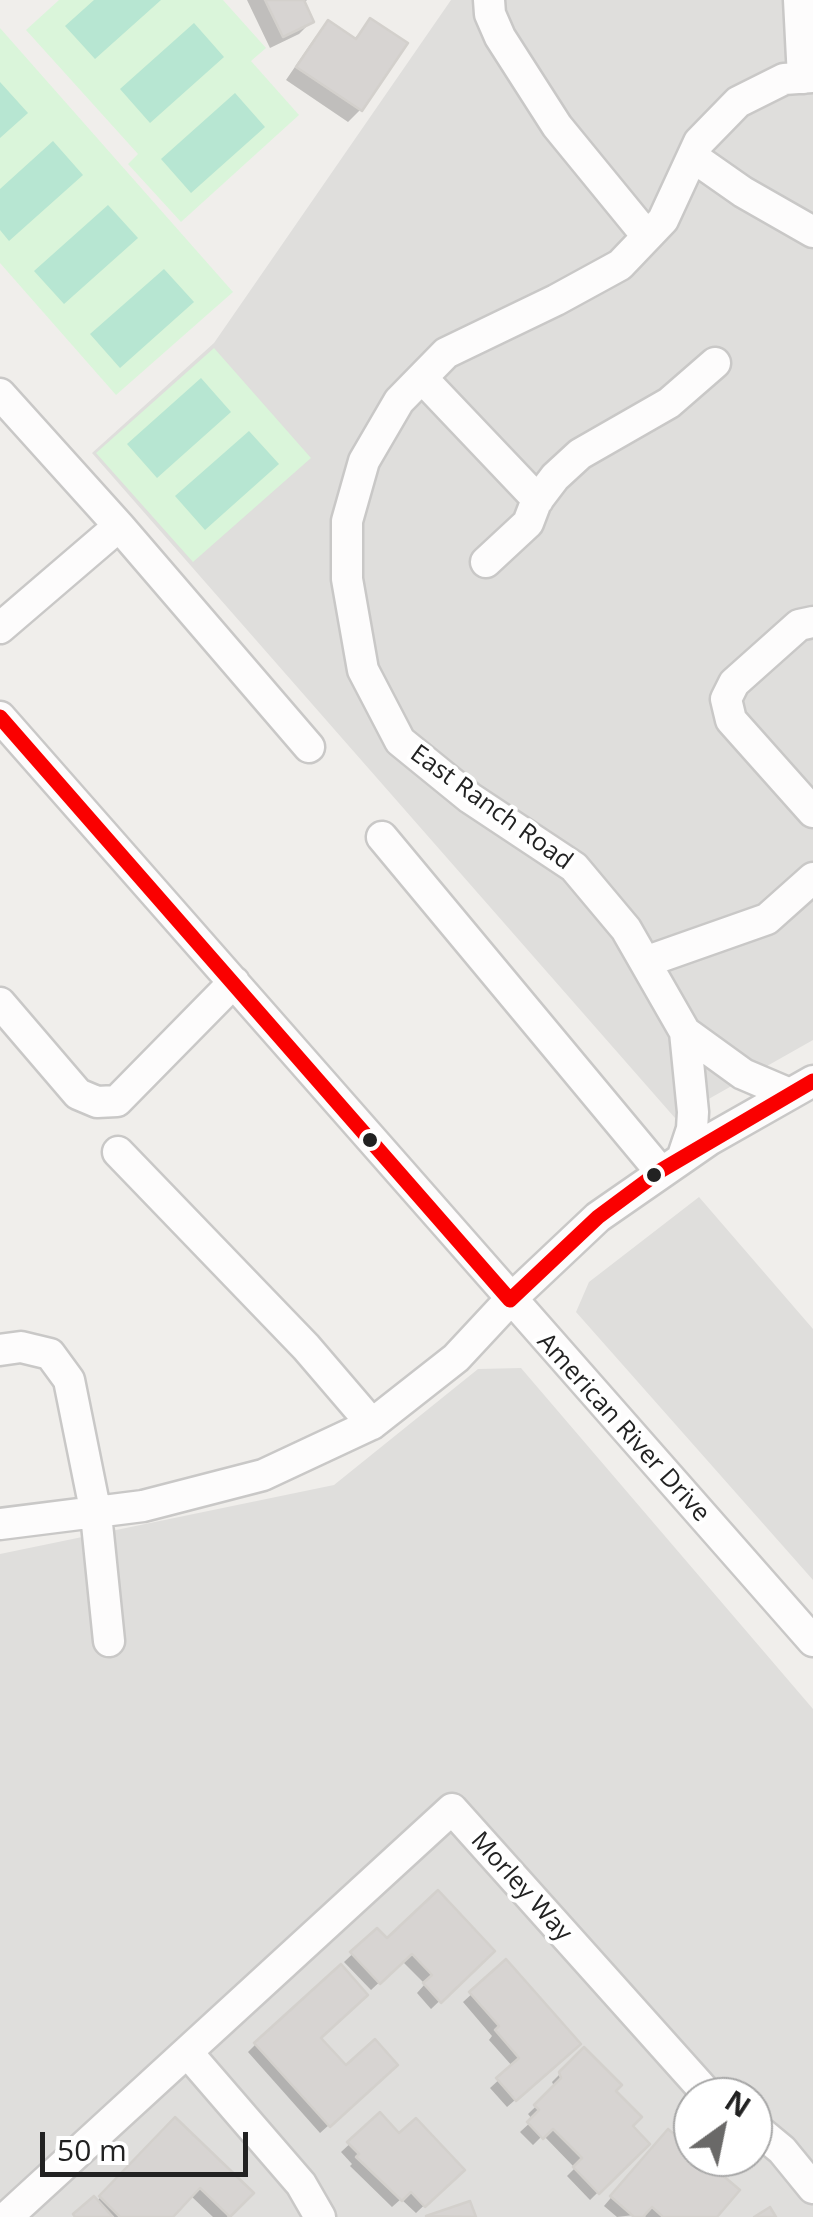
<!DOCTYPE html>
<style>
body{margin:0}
#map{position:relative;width:813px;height:2217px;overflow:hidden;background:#f0eeeb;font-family:"Open Sans",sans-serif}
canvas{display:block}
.north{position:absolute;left:673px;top:2077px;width:100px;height:100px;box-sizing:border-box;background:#fff;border:2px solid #a7a7a7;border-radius:50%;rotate:33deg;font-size:28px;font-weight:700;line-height:40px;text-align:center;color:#222}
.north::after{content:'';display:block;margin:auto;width:35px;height:45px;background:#6a6968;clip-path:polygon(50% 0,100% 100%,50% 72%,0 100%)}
.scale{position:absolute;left:40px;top:2132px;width:208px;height:45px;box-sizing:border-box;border:5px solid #222;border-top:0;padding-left:12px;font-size:30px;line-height:35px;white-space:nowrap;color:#222;-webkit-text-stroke:8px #fff;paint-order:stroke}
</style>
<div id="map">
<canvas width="813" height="2217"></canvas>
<div class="north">N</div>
<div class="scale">50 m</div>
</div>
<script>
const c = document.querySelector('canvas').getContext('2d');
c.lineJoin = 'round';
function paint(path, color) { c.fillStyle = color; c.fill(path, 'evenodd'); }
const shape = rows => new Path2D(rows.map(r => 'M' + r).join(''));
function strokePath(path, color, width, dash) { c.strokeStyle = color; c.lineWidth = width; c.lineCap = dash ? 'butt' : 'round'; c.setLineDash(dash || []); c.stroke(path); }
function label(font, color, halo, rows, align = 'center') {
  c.font = font + ' "Open Sans",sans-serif'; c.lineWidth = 8; c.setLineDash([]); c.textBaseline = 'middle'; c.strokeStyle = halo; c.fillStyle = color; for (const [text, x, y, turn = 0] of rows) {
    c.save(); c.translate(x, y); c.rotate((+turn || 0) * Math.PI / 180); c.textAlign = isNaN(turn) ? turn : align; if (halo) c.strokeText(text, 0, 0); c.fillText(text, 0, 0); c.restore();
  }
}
paint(shape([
 [451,0,813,0,813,1040,675,1118,92,453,214,343],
 [699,1197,813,1329,813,1580,576,1312,589,1282],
 [521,1368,813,1709,813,2217,0,2217,0,1554,334,1485,478,1369],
 [693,2097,753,2097,753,2157,693,2157]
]), '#dfdedc');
paint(shape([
 [59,0,223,0,266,48,251,61,299,115,181,222,128,164,138,154,26,30],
 [0,28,233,292,116,395,0,263],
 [214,348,311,458,193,562,96,453]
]), '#daf5da');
paint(shape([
 [94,0,161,0,95,59,65,26],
 [194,23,224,57,150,123,120,89],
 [0,82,28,113,0,138],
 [235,93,265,127,191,193,161,159],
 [53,141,83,175,9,241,0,230,0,189],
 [108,205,138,238,64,304,34,271],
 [164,269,194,302,120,368,90,334],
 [201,378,231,412,157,478,127,444],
 [249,431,279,464,205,530,175,496]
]), '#b7e6d2');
paint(shape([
 [247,0,307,0,303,4,311,22,299,34,270,48],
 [371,21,360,110,348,122,286,80,316,36,328,24,353,40],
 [377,1931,387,1942,492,1951,431,2009,417,1993,425,1984,402,1961,371,1990,344,1962],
 [506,1963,570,2052,507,2107,490,2088,513,2067,489,2040,492,2036,463,2002],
 [318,2038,346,2069,387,2073,320,2133,248,2052,256,2044],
 [584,2050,613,2091,630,2126,647,2144,590,2200,567,2176,575,2168,543,2135,533,2145,520,2132,533,2120,528,2114,555,2088,552,2082],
 [380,2116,399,2136,461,2170,416,2213,401,2199,392,2207,350,2166,352,2164,341,2152],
 [175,2120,250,2193,227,2217,213,2217,190,2195,170,2217,74,2217,94,2199,96,2202],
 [660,2140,697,2157,713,2217,646,2217,642,2214,617,2217,604,2206]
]), '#0003');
const building = shape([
 [265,0,304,0,314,22,283,37,265,0],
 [370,18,408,43,362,111,296,67,328,20,356,39,370,18],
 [438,1890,495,1951,441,2003,423,1983,432,1975,412,1954,380,1984,350,1952,377,1928,387,1938,438,1890],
 [506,1959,581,2044,516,2101,496,2078,519,2058,495,2030,499,2026,469,1992,506,1959],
 [341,1964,368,1995,321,2038,346,2065,375,2039,398,2065,330,2127,254,2043,341,1964],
 [584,2047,622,2085,616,2091,642,2117,633,2126,650,2144,599,2194,573,2167,582,2158,553,2129,543,2139,527,2122,539,2110,534,2105,561,2078,559,2072,584,2047],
 [380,2112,399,2133,416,2118,465,2170,425,2207,411,2192,402,2201,356,2157,359,2154,347,2142,380,2112],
 [175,2117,254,2193,230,2217,200,2188,173,2217,120,2217,99,2196,175,2117],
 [668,2129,693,2150,693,2157,701,2157,740,2190,717,2217,663,2217,652,2207,643,2217,634,2217,610,2196,668,2129],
 [94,2196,113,2217,75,2217,73,2214,94,2196],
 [470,2201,476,2217,426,2216,470,2201],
 [770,2207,776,2217,754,2217,770,2207]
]);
paint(building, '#d7d4d2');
strokePath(building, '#d3d0cc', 2.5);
const minor = shape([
 [489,0,490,14,500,37,557,126,647,236],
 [799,0,803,78],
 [693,157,743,192,813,232],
 [422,378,538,500],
 [0,394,119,526],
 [486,562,528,523,536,502,555,477,580,454,669,403,715,363],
 [813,622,799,625,734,683,726,699,731,720,813,812],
 [0,628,119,526,309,747],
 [0,717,813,1641],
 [382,837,660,1171],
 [645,962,767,919,813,878],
 [0,1003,78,1094,97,1102,117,1101,234,982],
 [790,1094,743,1074,685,1032,626,929,574,867,470,798,400,741,363,670,347,579,347,521,364,461,399,401,446,353,556,300,620,265,663,220,699,142,738,102,784,79,813,77],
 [118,1152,306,1347,372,1424],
 [683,1156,692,1129,693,1112,685,1032],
 [0,1350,21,1347,50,1354,69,1380,96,1514,109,1641],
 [0,1524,143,1506,263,1475,372,1424,456,1358,510,1300,598,1217,709,1140,813,1081],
 [187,2052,301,2184,320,2217],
 [753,2126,782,2150,813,2188],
 [7,2217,452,1809,710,2097]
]);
strokePath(minor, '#c9c8c7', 35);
strokePath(minor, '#fdfcfc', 30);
strokePath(shape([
 [0,717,510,1300,598,1217,660,1171,813,1081]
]), '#fa0000', 15);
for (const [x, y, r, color] of [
 [370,1140,9,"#222"],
 [654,1175,9,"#222"]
]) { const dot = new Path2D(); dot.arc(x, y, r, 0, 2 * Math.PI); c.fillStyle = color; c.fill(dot); strokePath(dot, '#fff', 4); }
label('25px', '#222', '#fff', [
 ["East Ranch Road",491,808,36],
 ["American River Drive",623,1428,48],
 ["Morley Way",521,1887,48]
]);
</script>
